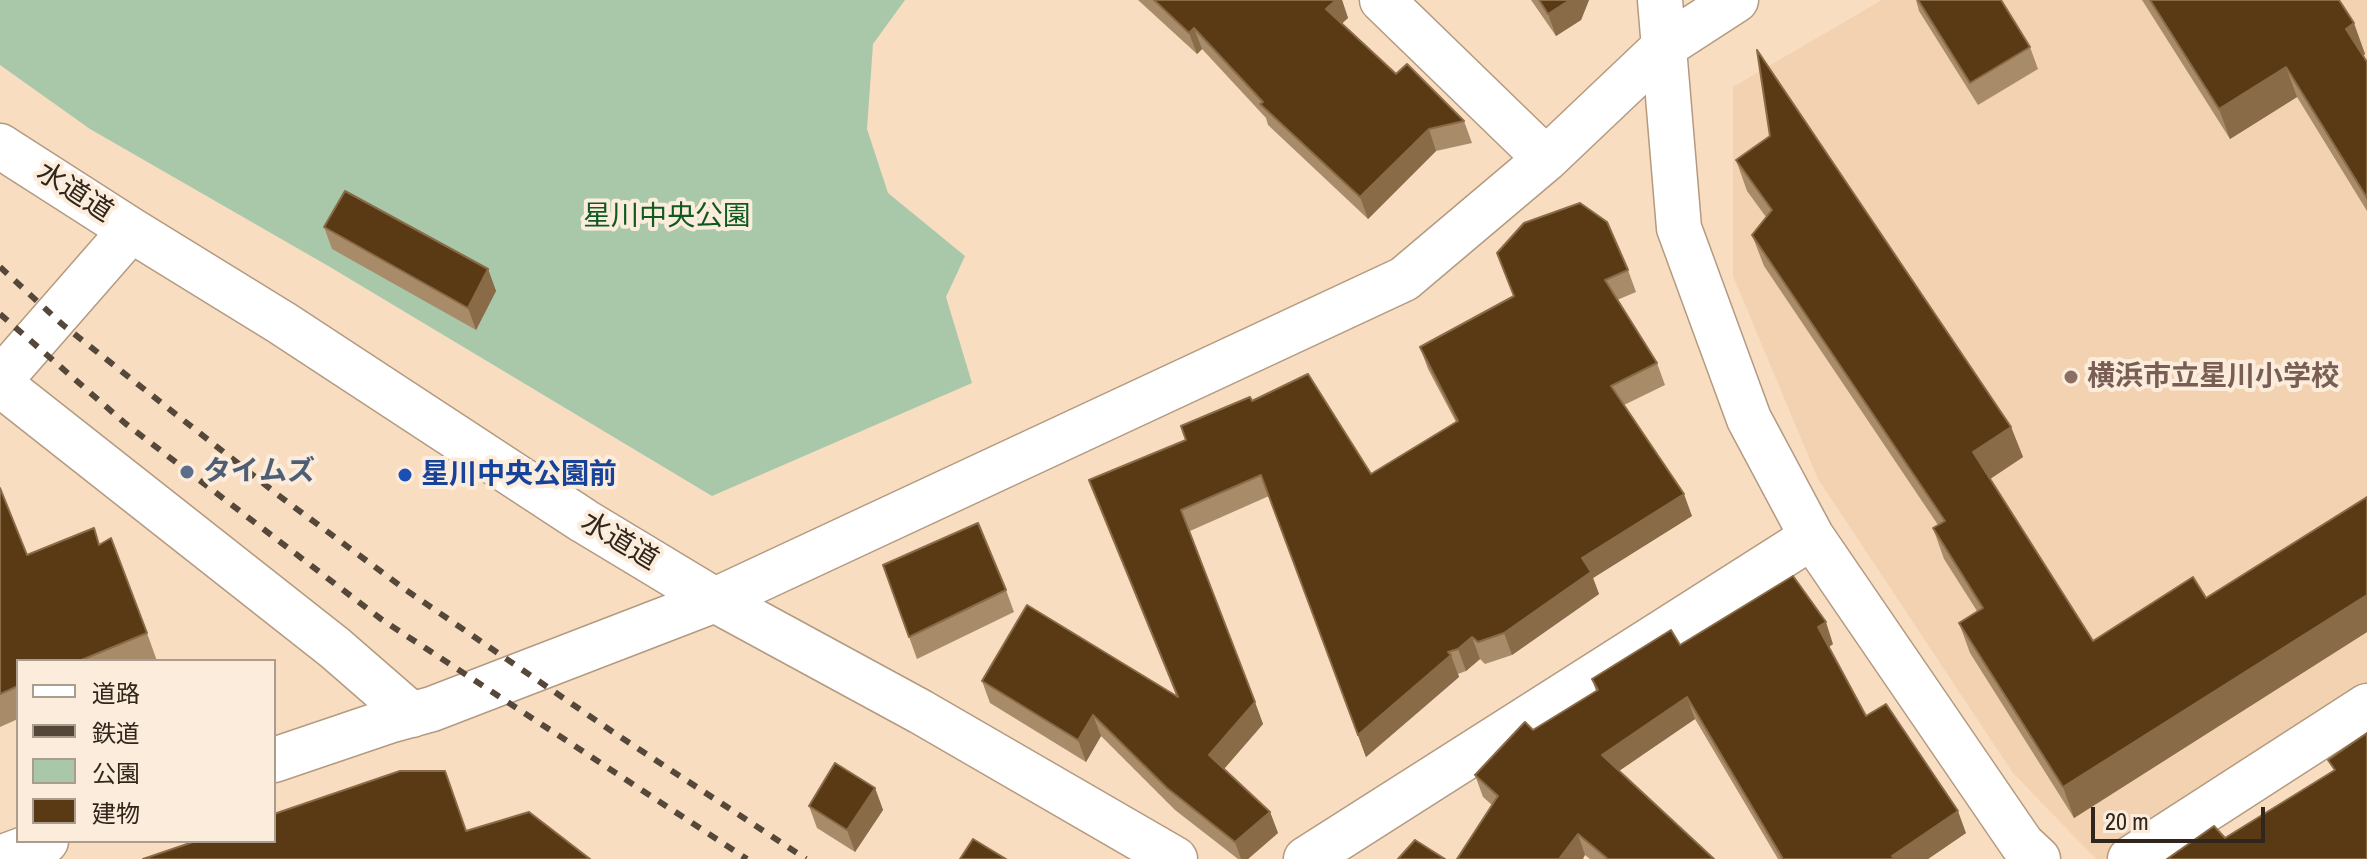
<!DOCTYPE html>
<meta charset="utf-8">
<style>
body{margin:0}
#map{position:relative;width:2367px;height:859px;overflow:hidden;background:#f8ddc1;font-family:"Archivo Narrow","Noto Sans JP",sans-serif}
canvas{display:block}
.legend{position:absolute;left:16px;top:659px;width:260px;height:184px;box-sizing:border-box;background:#fcecdc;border:2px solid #aa9d8f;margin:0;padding:10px 14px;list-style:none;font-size:24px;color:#30261b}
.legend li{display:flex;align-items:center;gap:16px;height:40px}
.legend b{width:40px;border:2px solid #aa9d8f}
.scale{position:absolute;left:2091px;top:807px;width:174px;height:36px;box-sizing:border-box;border:4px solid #30261b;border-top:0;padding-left:10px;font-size:24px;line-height:28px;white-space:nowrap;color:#30261b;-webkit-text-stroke:6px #fcecdc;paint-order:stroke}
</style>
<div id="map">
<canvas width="2367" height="859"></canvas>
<ul class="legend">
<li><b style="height:10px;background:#fff"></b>道路</li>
<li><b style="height:10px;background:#554739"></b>鉄道</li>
<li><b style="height:22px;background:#a9c8aa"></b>公園</li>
<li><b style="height:22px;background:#593a14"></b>建物</li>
</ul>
<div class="scale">20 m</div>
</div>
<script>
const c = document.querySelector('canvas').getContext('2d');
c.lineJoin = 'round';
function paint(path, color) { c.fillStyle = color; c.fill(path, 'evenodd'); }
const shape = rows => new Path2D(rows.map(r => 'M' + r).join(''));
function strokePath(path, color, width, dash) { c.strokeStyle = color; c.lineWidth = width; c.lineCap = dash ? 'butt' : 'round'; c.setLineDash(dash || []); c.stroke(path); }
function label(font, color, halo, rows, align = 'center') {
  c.font = font + ' "Archivo Narrow","Noto Sans JP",sans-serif'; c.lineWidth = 8; c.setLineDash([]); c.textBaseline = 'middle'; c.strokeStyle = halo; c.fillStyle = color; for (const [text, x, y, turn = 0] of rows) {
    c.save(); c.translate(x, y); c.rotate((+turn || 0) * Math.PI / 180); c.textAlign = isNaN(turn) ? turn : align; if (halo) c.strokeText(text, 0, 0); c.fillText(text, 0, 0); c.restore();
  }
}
paint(shape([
 [1882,0,2367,0,2367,692,2104,859,2096,859,2013,773,1818,479,1733,276,1733,87]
]), '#f2d2b1');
paint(shape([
 [0,0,905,0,873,44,867,129,888,193,965,256,946,297,972,383,712,496,330,267,90,129,0,65]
]), '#a9c8aa');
const minor = shape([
 [1382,0,1546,159],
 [1660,0,1679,228,1749,419,1812,537,2022,844,2038,859],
 [0,146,131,230,282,323,584,521,715,600,921,712,1175,859],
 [0,380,131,230],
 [0,384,335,648,412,715],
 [274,760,392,720,432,709,715,600,1404,279,1546,159,1665,46,1736,0],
 [0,858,46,841],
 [1306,859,1812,537],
 [2130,859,2367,706]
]);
strokePath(minor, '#b39a80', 47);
strokePath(minor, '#fff', 44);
strokePath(shape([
 [0,267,63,325,278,495,406,590,610,730,806,859],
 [0,314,126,424,381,619,747,859]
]), '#554739', 6, [10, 10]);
paint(shape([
 [1138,0,1342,0,1348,18,1342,23,1396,74,1464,121,1472,143,1436,151,1368,219,1268,125,1266,118,1202,49,1197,54],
 [1531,0,1589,0,1581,20,1556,36],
 [1916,0,2001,0,2030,47,2038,69,1978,105,1919,11],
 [2142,0,2339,0,2365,54,2363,56,2367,62,2367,211,2297,97,2230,139],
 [1736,160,2011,427,2023,457,1990,479,2093,641,2206,598,2367,497,2367,632,2074,818,1970,653,1959,623,1977,611,1944,559,1933,528,1938,525,1764,266,1752,235,1766,217,1747,191],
 [324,227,488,269,496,291,476,330,332,249],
 [1628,270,1636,292,1617,300,1657,363,1665,385,1624,405,1692,516,1593,578,1599,594,1512,655,1485,664,1480,659,1466,671,1458,674,1459,677,1366,757,1269,496,1190,531,1263,724,1224,769,1270,812,1278,833,1248,859,1238,859,1175,810,1101,736,1086,762,990,703,982,681,1177,696,1089,480,1186,440,1252,401,1371,474,1456,422,1428,369,1420,347],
 [0,488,27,555,100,544,147,633,157,661,18,661,18,719,0,727],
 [883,565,1006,590,1014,612,917,659],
 [1833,644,1829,647,1866,716,1966,833,1928,859,1778,859,1695,719,1619,771,1714,859,1590,859,1585,855,1492,805,1483,797,1475,775,1533,730,1596,691,1592,679,1680,645],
 [875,788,883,810,855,852,817,828,809,806]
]), '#a88c6a');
paint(shape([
 [1336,0,1342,0,1348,18,1334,31,1326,9],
 [1570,0,1589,0,1581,20,1556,36,1548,14],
 [2354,23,2365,54,2357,59,2346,29],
 [1194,28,1202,49,1197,54,1189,33],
 [2286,67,2297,97,2230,139,2219,109],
 [1429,129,1436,151,1368,219,1360,197],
 [488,269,496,291,476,330,468,308],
 [2011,427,2023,457,1984,483,1973,452],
 [1684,494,1692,516,1593,578,1599,594,1512,655,1504,633,1582,558],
 [2367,595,2367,632,2074,818,2063,787],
 [1826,622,1833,644,1826,649,1818,627],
 [1472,637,1480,659,1466,671,1458,649],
 [1451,655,1459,677,1366,757,1358,735],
 [1687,697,1695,719,1610,777,1602,755],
 [1255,702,1263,724,1217,777,1209,755],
 [1093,715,1101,736,1086,762,1078,740],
 [875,788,883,810,855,852,847,830],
 [1958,811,1966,833,1928,859,1893,859,1892,856],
 [1270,812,1278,833,1248,859,1241,859,1235,842],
 [1578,834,1585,855,1583,859,1559,859]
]), '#896b48');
const building = shape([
 [1154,0,1336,0,1326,9,1396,74,1407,64,1464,121,1429,129,1360,197,1260,104,1263,102,1194,28,1189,33,1154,0],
 [1539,0,1570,0,1548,14,1539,0],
 [1918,0,2001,0,2030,47,1970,83,1918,0],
 [2150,0,2339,0,2354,23,2346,29,2367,62,2367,198,2286,67,2219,109,2150,0],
 [1757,50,2011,427,1973,452,2093,641,2193,577,2206,598,2367,497,2367,595,2063,787,1959,623,1983,608,1933,528,1945,521,1752,235,1772,210,1736,160,1770,136,1757,50],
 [345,191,488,269,468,308,324,227,345,191],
 [1580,203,1607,222,1628,270,1605,280,1657,363,1611,386,1684,494,1582,558,1591,572,1504,633,1478,642,1472,637,1458,649,1448,652,1451,655,1358,735,1261,475,1181,510,1255,702,1209,755,1270,812,1235,842,1167,788,1093,715,1078,740,982,681,1027,605,1178,697,1089,480,1186,440,1181,426,1250,397,1252,401,1308,374,1371,474,1458,421,1420,347,1514,296,1497,253,1524,223,1580,203],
 [0,488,27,555,94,528,99,545,111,538,147,633,79,661,18,661,18,686,0,694,0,488],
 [978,523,1006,590,909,637,883,565,978,523],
 [1793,576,1826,622,1818,627,1866,716,1886,704,1958,811,1892,856,1895,859,1783,859,1687,697,1602,755,1714,859,1608,859,1578,834,1559,859,1457,859,1498,796,1475,775,1523,724,1525,722,1533,730,1598,690,1592,679,1671,630,1680,645,1793,576],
 [2367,733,2367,859,2167,859,2214,826,2225,838,2335,770,2328,760,2367,733],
 [835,763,875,788,847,830,809,806,835,763],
 [400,771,445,771,466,831,529,812,590,859,143,859,196,841,274,841,274,814,400,771],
 [973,839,1006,859,960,859,973,839],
 [1415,840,1445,859,1398,859,1415,840]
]);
paint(building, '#593a14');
strokePath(building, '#896b48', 2);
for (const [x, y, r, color] of [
 [2071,377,8,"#8d6e63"],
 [187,472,8,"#5c6f8a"],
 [405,475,8,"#1a4fb4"]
]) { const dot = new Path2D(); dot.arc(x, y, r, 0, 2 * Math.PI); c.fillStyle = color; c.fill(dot); strokePath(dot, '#fcecdc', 3); }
label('28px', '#30261b', '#fcecdc', [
 ["水道道",74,193,33],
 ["水道道",619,542,31]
]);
label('28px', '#0e5a20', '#fcecdc', [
 ["星川中央公園",667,217]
]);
label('bold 28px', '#785e54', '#fcecdc', [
 ["横浜市立星川小学校",2087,377]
], 'left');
label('bold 28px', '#4e5e75', '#fcecdc', [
 ["タイムズ",203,472]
], 'left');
label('bold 28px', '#164399', '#fcecdc', [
 ["星川中央公園前",421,475]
], 'left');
</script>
